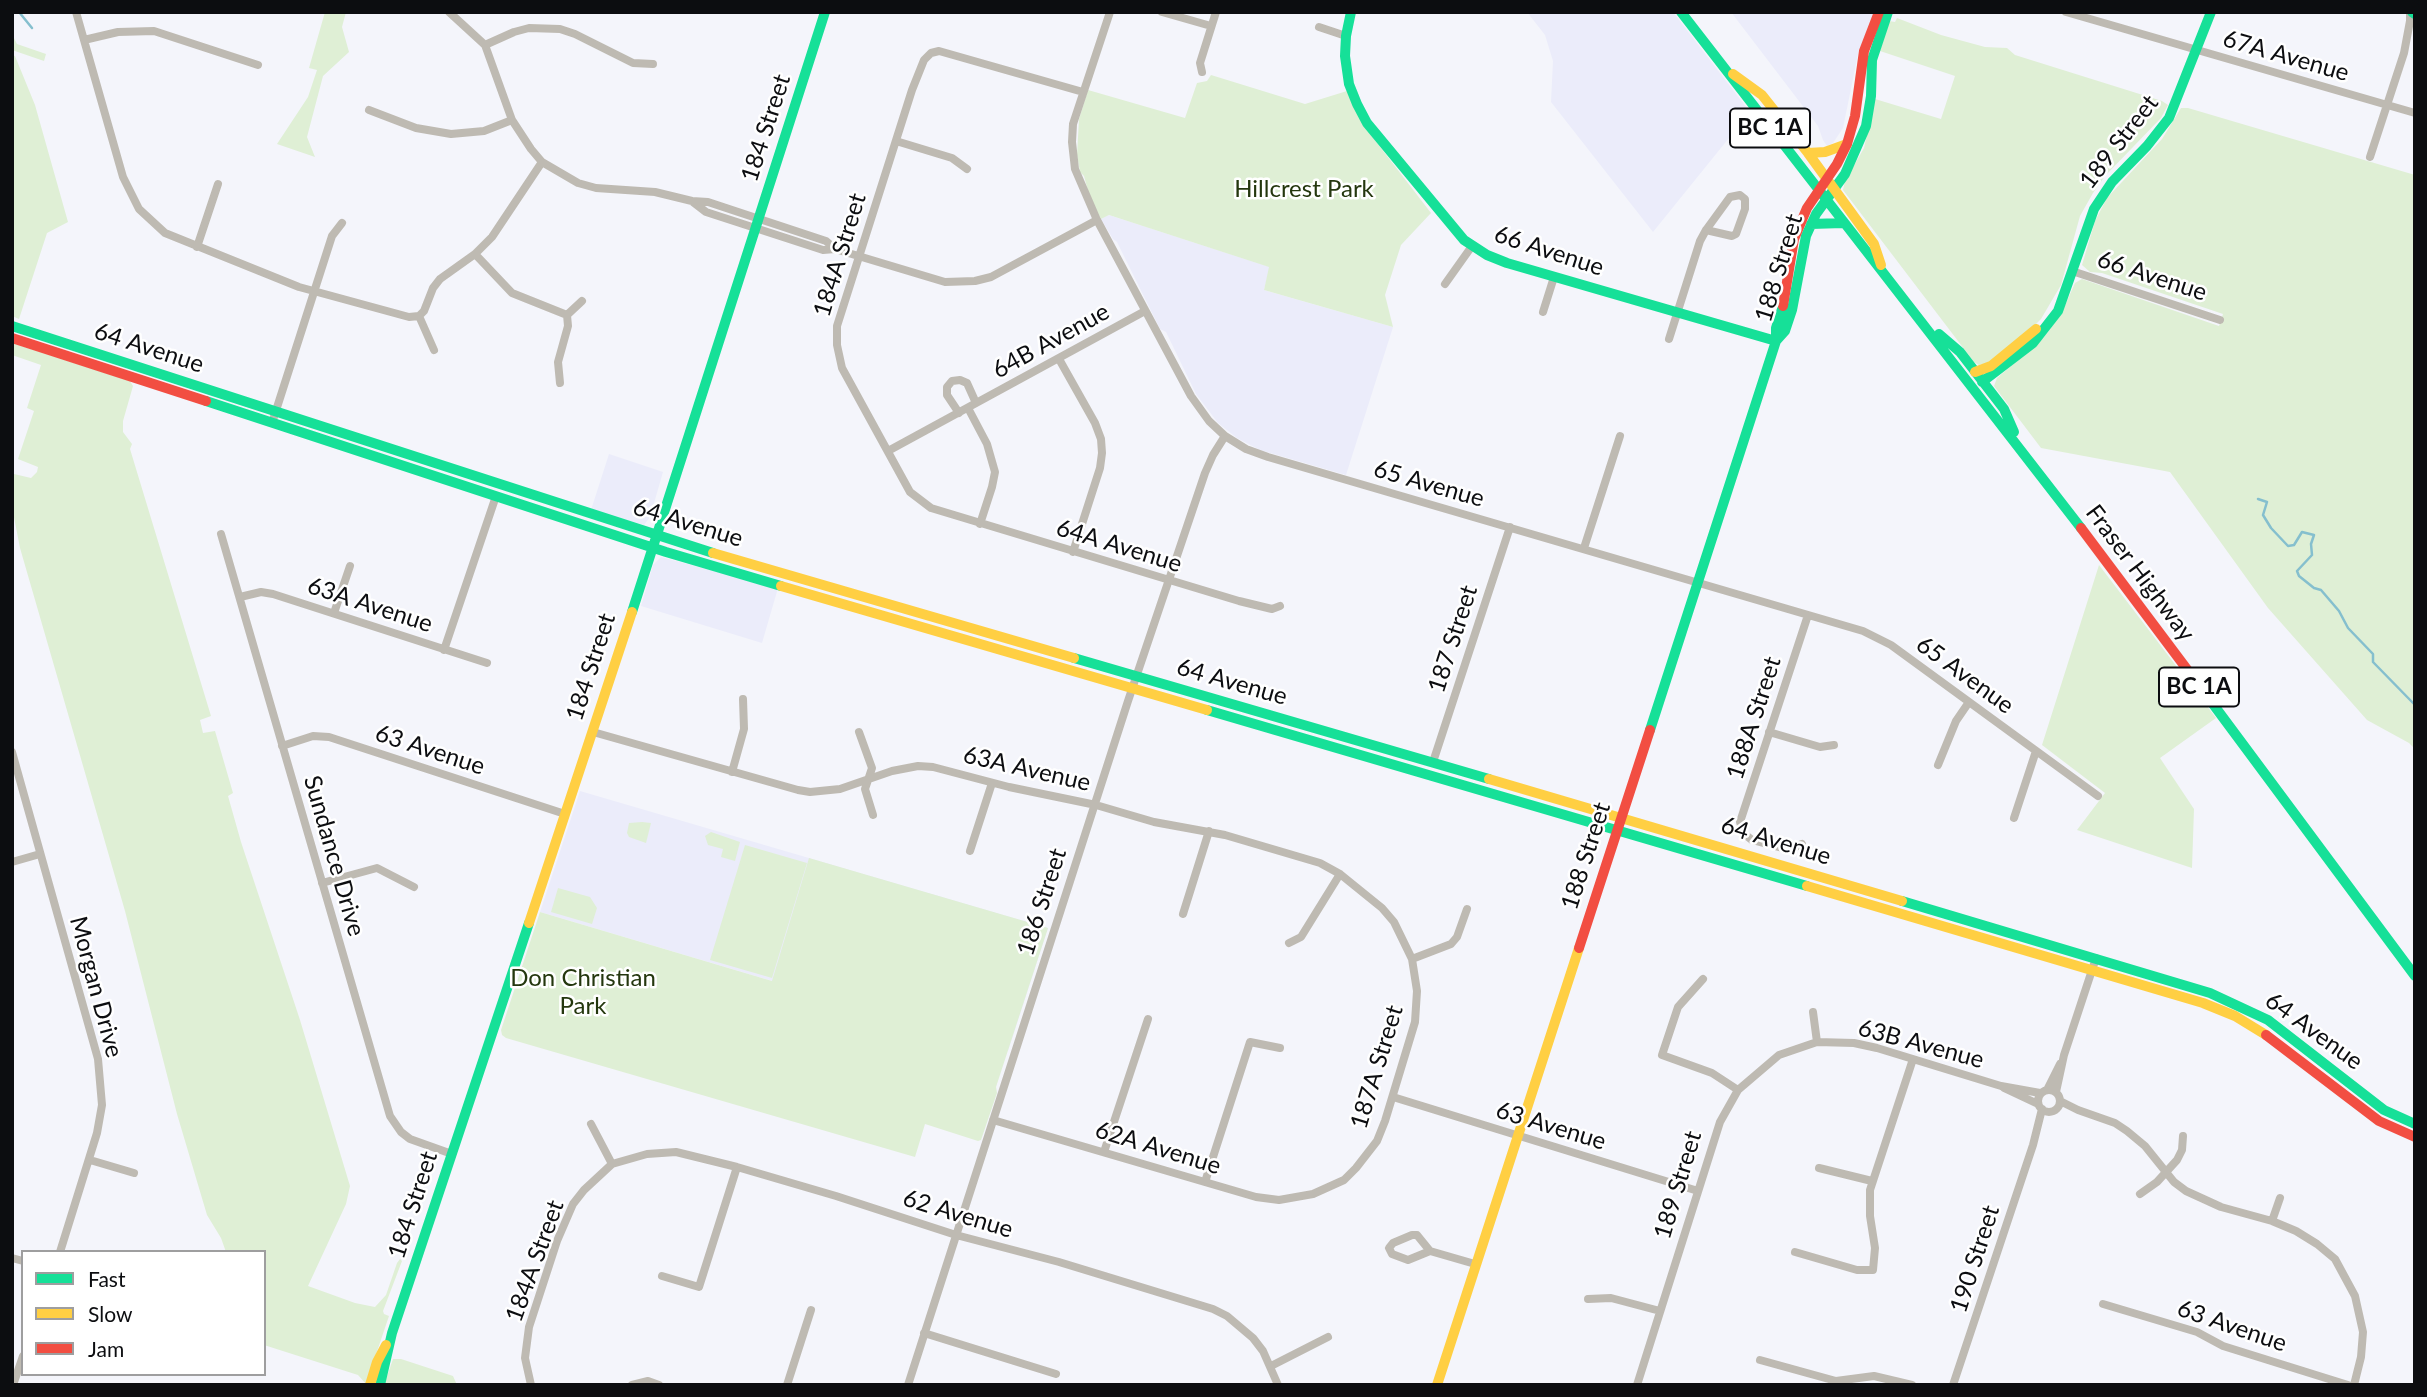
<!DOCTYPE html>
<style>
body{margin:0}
#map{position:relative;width:2427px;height:1397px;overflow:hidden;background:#f4f5fb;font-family:Lato,sans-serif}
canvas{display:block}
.frame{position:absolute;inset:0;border:14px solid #0c0d10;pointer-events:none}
.legend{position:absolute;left:21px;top:1250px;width:245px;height:126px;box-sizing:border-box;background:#fff;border:2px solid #9e9e9f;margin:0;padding:9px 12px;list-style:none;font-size:21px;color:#0c0d10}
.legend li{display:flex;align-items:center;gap:14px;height:35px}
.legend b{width:35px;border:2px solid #9e9e9f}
</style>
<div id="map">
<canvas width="2427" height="1397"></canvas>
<div class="frame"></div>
<ul class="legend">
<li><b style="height:9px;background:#16e098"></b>Fast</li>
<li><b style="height:9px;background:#ffcf43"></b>Slow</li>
<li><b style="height:9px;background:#f24e42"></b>Jam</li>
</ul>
</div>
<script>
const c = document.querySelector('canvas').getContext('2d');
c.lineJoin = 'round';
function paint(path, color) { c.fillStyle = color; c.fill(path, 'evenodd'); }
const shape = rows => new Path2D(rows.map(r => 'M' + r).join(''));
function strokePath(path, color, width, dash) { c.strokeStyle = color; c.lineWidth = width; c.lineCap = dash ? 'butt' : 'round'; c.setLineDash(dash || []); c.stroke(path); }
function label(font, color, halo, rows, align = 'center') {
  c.font = font + ' Lato,sans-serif'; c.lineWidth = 5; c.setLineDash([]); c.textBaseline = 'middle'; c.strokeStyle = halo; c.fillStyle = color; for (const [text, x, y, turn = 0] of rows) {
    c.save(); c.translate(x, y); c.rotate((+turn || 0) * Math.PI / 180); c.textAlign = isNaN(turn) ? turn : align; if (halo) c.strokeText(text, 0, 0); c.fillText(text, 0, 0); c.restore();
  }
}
paint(shape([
 [1527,12,1673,12,1750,112,1653,232,1551,102,1553,61,1545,35],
 [1731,12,1874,12,1858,54,1843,128,1833,143,1827,146,1823,140,1818,126],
 [1109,215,1270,267,1264,290,1393,327,1346,475,1260,450,1237,438,1218,423,1196,394,1166,332,1160,329,1117,242,1113,239,1101,219],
 [609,454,663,472,650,517,644,525,591,510],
 [661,557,778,588,762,643,641,606,653,565],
 [580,791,1048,928,1008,1051,540,912]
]), '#ebecfa');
paint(shape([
 [325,12,346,12,342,27,349,52,323,76,307,137,315,157,277,144,308,97,317,70,309,68],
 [1897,18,1941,35,1985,47,2007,48,2015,55,2162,101,2168,105,2161,118,2105,176,2093,193,2080,216,2061,285,2041,319,2023,337,1990,363,1979,365,1974,362,1843,190,1845,181,1864,148,1875,99,1941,119,1955,76,1880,51,1889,21,1895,22],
 [12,34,17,44,46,54,44,61,12,50],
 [12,55,15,56,35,105,68,222,47,233,19,319,12,316],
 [1211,75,1305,104,1347,91,1367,130,1431,213,1401,245,1385,295,1393,327,1264,290,1269,267,1109,215,1101,219,1090,198,1084,176,1080,172,1077,155,1079,119,1088,90,1185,118,1197,83,1207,81],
 [2181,108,2188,108,2415,175,2415,749,2409,743,2367,720,2268,608,2170,472,2041,448,1994,386,1997,378,2038,343,2048,332,2062,312,2075,283,2082,279,2219,326,2223,314,2102,273,2090,272,2082,265,2095,221,2107,198,2162,139],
 [12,343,130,381,133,386,123,421,123,432,132,444,130,449,211,716,200,720,203,733,215,731,233,793,228,796,241,842,300,1020,350,1186,346,1204,308,1286,355,1303,375,1307,386,1295,397,1263,400,1259,402,1261,383,1311,384,1314,389,1316,366,1384,358,1375,264,1345,264,1252,226,1252,221,1238,207,1215,177,1114,125,911,20,548,12,507,12,480,14,474,31,478,37,472,38,467,18,459,34,411,27,408,41,365,12,355],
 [2099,565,2216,718,2160,758,2194,809,2192,868,2077,830,2105,793,2042,745],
 [642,822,651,823,646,843,629,837,627,833,629,823],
 [711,832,740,842,735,861,721,857,723,849,708,845,705,836],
 [745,845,807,863,772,978,710,960],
 [809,858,1048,928,996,1087,997,1093,981,1140,978,1141,925,1124,915,1157,506,1038,502,1035,501,1030,540,912,772,981],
 [558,888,590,897,597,908,592,924,551,912],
 [393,1359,401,1359,453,1376,457,1385,384,1385]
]), '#dfefd5');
strokePath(shape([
 [19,12,32,28],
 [2258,499,2267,502,2263,515,2271,528,2288,546,2294,545,2302,532,2314,535,2311,544,2312,555,2297,571,2299,576,2314,588,2321,590,2339,611,2348,628,2373,654,2373,662,2415,705]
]), '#85bfce', 2.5);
strokePath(shape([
 [76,12,123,177,139,209,165,233,299,287,409,317,419,316],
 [449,12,485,45,512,120,531,149,542,162,578,183,596,188,655,192,692,201,708,202,826,241,835,249,945,282,975,281,991,277,1097,220],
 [1110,12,1073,124,1072,142,1075,169,1097,220,1191,396,1209,421,1225,436,1246,449,1268,457,1863,631,1891,645,2098,796],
 [1162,12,1211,26],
 [2066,12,2415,113],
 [1319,27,1346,36],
 [84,40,118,32,154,31,258,65],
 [485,45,514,32,529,28,560,29,575,34,633,63,653,64],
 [1202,72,1200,63,1216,12],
 [1083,92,939,51,931,53,924,60,912,90,837,326,837,345,842,368,910,492,931,508,1239,601,1272,609,1280,606],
 [369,110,416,128,451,134,484,131,512,120],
 [896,141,952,158,967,169],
 [2370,157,2404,53,2410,21,2410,12],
 [693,202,706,212,823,250,835,249],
 [197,247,218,184],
 [475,254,512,293,567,315],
 [2072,271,2220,320],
 [1445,284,1472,246],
 [1543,312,1554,277],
 [567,315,582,301],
 [419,316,424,311,433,288,440,279,475,254,492,237,542,162],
 [419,316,434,350],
 [1669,339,1700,241,1706,230,1730,197,1740,195,1745,199,1745,209,1736,234,1732,236,1706,230],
 [1059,359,1095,423,1101,439,1102,453,1100,468,1073,552],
 [560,383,558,362,568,326,567,315],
 [968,408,987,444,995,472,992,487,980,524],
 [959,413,947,395,947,387,952,381,960,380,967,383,976,403],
 [272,423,332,236,342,223],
 [888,451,1145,311],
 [221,534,390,1116,401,1132,410,1139,452,1154],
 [1584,548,1620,436],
 [240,597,261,592,273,594,487,663],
 [334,613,350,566],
 [444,650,496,496],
 [593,732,798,790,810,792,840,789,892,771,918,766,933,767,1009,787,1096,805,1154,822,1225,835,1320,863,1340,874,1382,908,1394,922,1412,959,1417,991,1415,1022,1385,1121,1377,1141,1356,1168,1344,1180,1313,1194,1279,1200,1256,1197,993,1120],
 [859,732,872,768,865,789,873,815],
 [1769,732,1820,747,1834,745],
 [282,746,313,736,329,737,565,814],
 [12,752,98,1059,102,1105,97,1133,60,1252],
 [1433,762,1510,527],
 [1938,765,1956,721,1969,702],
 [732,772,744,729,743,699],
 [2014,818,2036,751],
 [1802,844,1793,848,1786,849,1752,840,1743,833,1740,822,1808,615],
 [970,851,992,783],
 [12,862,40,854],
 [322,883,377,868,414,887],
 [1183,914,1209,831],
 [1289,943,1301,937,1340,874],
 [1412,959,1451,944,1457,937,1467,909],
 [1703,979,1678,1007,1662,1055,1712,1073,1738,1090],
 [1813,1012,1817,1042],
 [2004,1088,2038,1104],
 '2038 1101a11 11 0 1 1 22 0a11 11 0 1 1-22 0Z',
 [2047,1090,2060,1064],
 [2056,1092,2064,1055,2096,958],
 [1393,1097,1698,1191],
 [2060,1101,2078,1110,2115,1123,2127,1131,2145,1146,2174,1182,2186,1191,2221,1207,2272,1221,2296,1231,2317,1244,2335,1259,2355,1296,2363,1332,2361,1357,2354,1385],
 [591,1124,612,1164],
 [1104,1152,1148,1019],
 [90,1160,134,1173],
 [1819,1168,1872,1181],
 [1205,1182,1250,1042,1280,1048],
 [2140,1194,2157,1182,2177,1160,2182,1150,2183,1136],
 [2272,1221,2280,1198],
 [1430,1251,1408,1260,1392,1254,1389,1248,1393,1243,1412,1235,1417,1235,1430,1251,1475,1264],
 [1795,1252,1857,1270,1873,1270,1875,1248,1870,1216,1870,1190,1913,1059],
 [12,1258,23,1261],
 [662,1276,699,1287,737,1167],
 [1588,1299,1611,1298,1660,1311],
 [2103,1304,2197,1332,2223,1346,2348,1385],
 [924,1333,1056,1374],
 [1760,1360,1836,1381,1874,1376,1912,1385],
 [1271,1366,1328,1337],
 [13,1385,23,1356],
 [531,1385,525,1358,529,1327,557,1241,573,1204,584,1190,612,1164,647,1154,676,1152,737,1167,836,1196,956,1235,1059,1262,1213,1309,1227,1316,1253,1338,1263,1351,1278,1385],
 [632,1385,648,1381,659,1385],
 [787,1385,811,1310],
 [908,1385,1128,701,1205,473,1213,455,1225,436],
 [1637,1385,1720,1122,1738,1090,1779,1055,1817,1042,1854,1043,1877,1048,2001,1086,2040,1093],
 [1953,1385,2033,1145,2042,1109]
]), '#bebab2', 8);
strokePath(shape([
 [1351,12,1346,36,1345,56,1349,84,1357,104,1367,123,1464,240,1487,255,1507,263,1776,341],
 [1681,12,2081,528],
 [2412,12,2415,14],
 [1811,224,1843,223],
 [12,326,713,553],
 [1939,334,1960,352,2004,409,2014,432],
 [1776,341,1785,331,1792,310,1806,236,1816,214,1845,174,1866,126,1871,96,1872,60,1888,12],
 [1982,382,2033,343,2058,311,2094,209,2112,182,2147,146,2169,118,2211,12],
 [206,401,666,552,781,586],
 [632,612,825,12],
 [1074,658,1489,779],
 [2207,696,2415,976],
 [1207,710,1807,886],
 [1650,730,1776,341,1776,328,1783,306],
 [1902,901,2210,993,2268,1020,2384,1110,2415,1124],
 [380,1385,392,1333,529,923]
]), '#16e098', 10);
strokePath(shape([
 [1733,74,1762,95,1808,153,1874,244,1881,265],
 [1808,153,1825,152,1847,144],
 [1975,372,1991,366,2036,329],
 [713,553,1074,658],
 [781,586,1207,710],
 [1489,779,1902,901],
 [1807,886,2203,1003,2235,1016,2266,1035],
 [529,923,632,612],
 [370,1385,377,1362,386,1345],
 [1437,1385,1579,948]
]), '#ffcf43', 10);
strokePath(shape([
 [1783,306,1794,239,1807,208,1837,164,1847,144,1855,116,1864,51,1879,12],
 [12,338,206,401],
 [2081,528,2207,696],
 [1579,948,1650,730],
 [2266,1035,2379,1121,2415,1137]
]), '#f24e42', 10);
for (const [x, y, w] of [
 [1770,128,80],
 [2199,687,80]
]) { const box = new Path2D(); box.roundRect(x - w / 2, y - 19.5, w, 39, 5); c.fillStyle = '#fff'; c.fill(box); strokePath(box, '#0c0d10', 2); }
label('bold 23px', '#0c0d10', null, [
 ["BC 1A",1770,128],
 ["BC 1A",2199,687]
]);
label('24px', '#0c0d10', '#fff', [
 ["67A Avenue",2286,56,16],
 ["184 Street",766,128,-72],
 ["189 Street",2119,142,-52],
 ["66 Avenue",1549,251,18],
 ["184A Street",840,255,-73],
 ["188 Street",1779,268,-73],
 ["66 Avenue",2152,276,18],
 ["64B Avenue",1051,341,-29],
 ["64 Avenue",149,348,18],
 ["65 Avenue",1429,484,16],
 ["64 Avenue",688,523,17],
 ["64A Avenue",1119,546,17],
 ["Fraser Highway",2140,573,53],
 ["63A Avenue",370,605,18],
 ["187 Street",1453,639,-72],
 ["184 Street",591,667,-72],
 ["65 Avenue",1965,675,36],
 ["64 Avenue",1232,682,16],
 ["188A Street",1754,718,-72],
 ["63 Avenue",430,750,18],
 ["63A Avenue",1027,769,13],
 ["64 Avenue",1776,841,17],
 ["Sundance Drive",334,856,74],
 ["188 Street",1586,856,-72],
 ["186 Street",1042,902,-72],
 ["Morgan Drive",96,987,75],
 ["64 Avenue",2314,1031,36],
 ["63B Avenue",1921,1044,15],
 ["187A Street",1377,1067,-73],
 ["63 Avenue",1551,1126,17],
 ["62A Avenue",1158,1148,17],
 ["189 Street",1678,1185,-73],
 ["184 Street",413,1205,-72],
 ["62 Avenue",958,1214,17],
 ["190 Street",1975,1259,-72],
 ["184A Street",535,1261,-70],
 ["63 Avenue",2232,1326,19]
]);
label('24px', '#24370e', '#fff', [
 ["Hillcrest Park",1304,189],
 ["Don Christian",583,978],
 ["Park",583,1006]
]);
</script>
